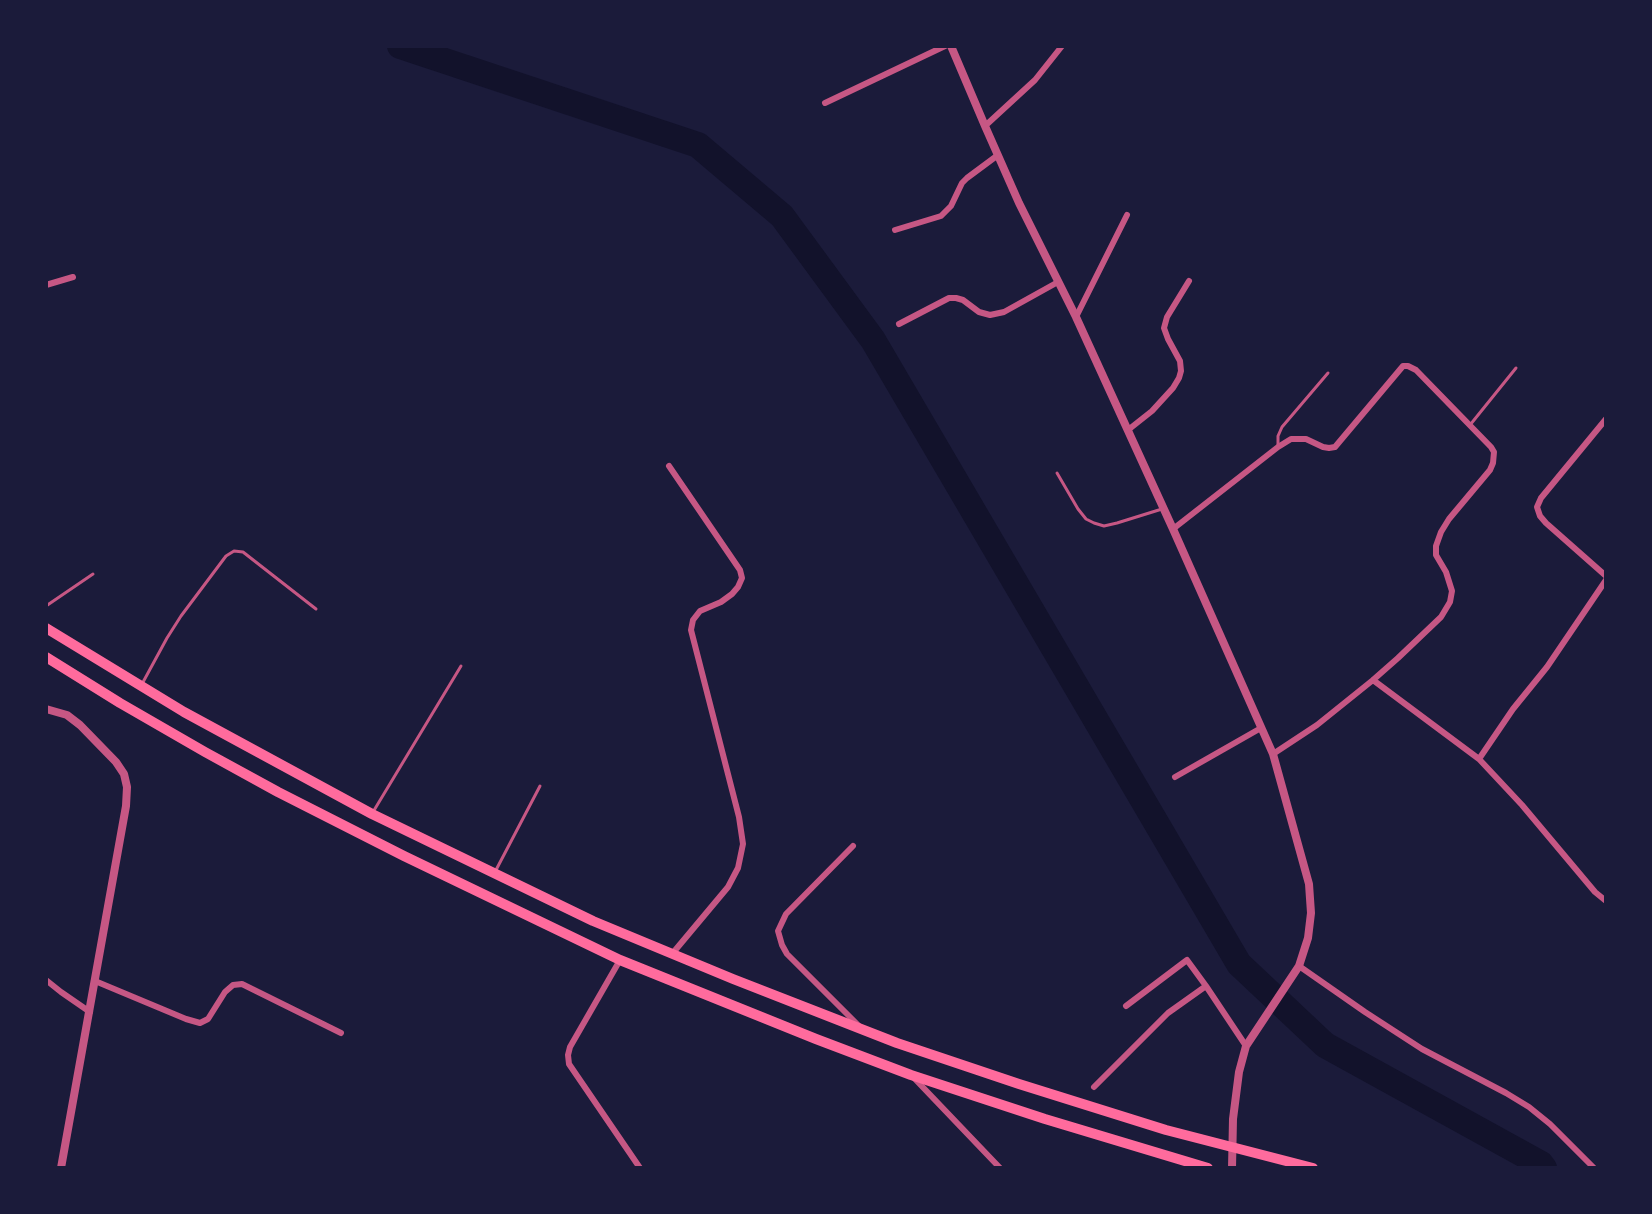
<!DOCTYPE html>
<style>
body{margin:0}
#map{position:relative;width:1652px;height:1214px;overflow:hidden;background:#1b1b3a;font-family:Commissioner,sans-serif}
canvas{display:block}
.frame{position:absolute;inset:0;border:48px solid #1b1b3a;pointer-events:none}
</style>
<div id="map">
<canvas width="1652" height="1214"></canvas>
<div class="frame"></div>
</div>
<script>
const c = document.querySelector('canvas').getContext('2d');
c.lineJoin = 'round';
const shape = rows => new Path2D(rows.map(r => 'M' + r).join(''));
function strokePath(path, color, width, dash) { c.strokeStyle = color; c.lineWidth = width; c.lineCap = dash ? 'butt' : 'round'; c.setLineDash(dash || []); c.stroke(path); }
strokePath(shape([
 [400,46,698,145,782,216,873,340,1239,964,1325,1045,1541,1164,1544,1168]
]), '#12122b', 26);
strokePath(shape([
 [1470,425,1516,368],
 [1278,445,1278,436,1282,427,1328,373],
 [1057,473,1078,509,1086,519,1094,523,1104,526,1117,523,1162,509],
 [46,606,93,574],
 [142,684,167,638,181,616,226,556,234,551,243,552,316,609],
 [373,812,461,666],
 [496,870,540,786]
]), '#c65784', 3);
strokePath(shape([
 [825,103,945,46],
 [985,126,1035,80,1062,46],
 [895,230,941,216,951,206,962,183,967,178,998,155],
 [46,285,73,277],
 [1076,317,1127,215],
 [899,324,949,298,956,298,963,300,979,312,990,315,1004,312,1058,282],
 [1606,419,1541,498,1537,507,1540,516,1546,523,1606,576],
 [1128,430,1152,411,1173,388,1179,378,1181,371,1180,361,1168,339,1164,328,1167,317,1189,281],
 [669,466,740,570,742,578,738,587,732,594,721,602,700,611,693,620,691,630,739,817,743,844,738,868,728,887,672,954],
 [1173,529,1278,447,1291,439,1306,439,1323,447,1329,448,1335,447,1403,366,1408,366,1416,370,1491,447,1494,452,1493,463,1490,470,1449,519,1441,532,1436,546,1436,555,1446,572,1452,591,1450,602,1441,617,1398,658,1373,680,1317,725,1273,754],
 [1373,680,1479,759,1522,805,1595,892,1606,901],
 [1479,759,1513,709,1547,667,1606,580],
 [1175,777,1261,728],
 [853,846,786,914,778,931,782,945,787,954,860,1027],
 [620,960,570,1047,568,1055,569,1064,640,1168],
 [1299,966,1365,1012,1422,1049,1506,1093,1529,1107,1550,1124,1594,1168],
 [46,980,61,992,90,1012],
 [95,981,186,1019,200,1023,208,1019,225,992,233,985,242,984,341,1033],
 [1126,1006,1187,960,1206,986,1246,1046],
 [915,1079,1000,1168],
 [1094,1087,1168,1013,1206,986]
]), '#c65784', 6);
strokePath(shape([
 [951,46,985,126,1019,203,1076,317,1173,529,1273,754,1309,884,1311,913,1308,938,1299,966,1246,1046,1239,1072,1233,1119,1232,1168],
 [46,709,67,715,80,725,116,762,124,774,127,787,126,806,61,1168]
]), '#c65784', 8);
strokePath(shape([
 [46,628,184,712,372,814,593,921,733,979,897,1043,1019,1084,1166,1130,1313,1168],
 [46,657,120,703,205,752,278,792,404,856,620,960,816,1039,911,1075,1045,1119,1208,1168]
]), '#ff6b9d', 10);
</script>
